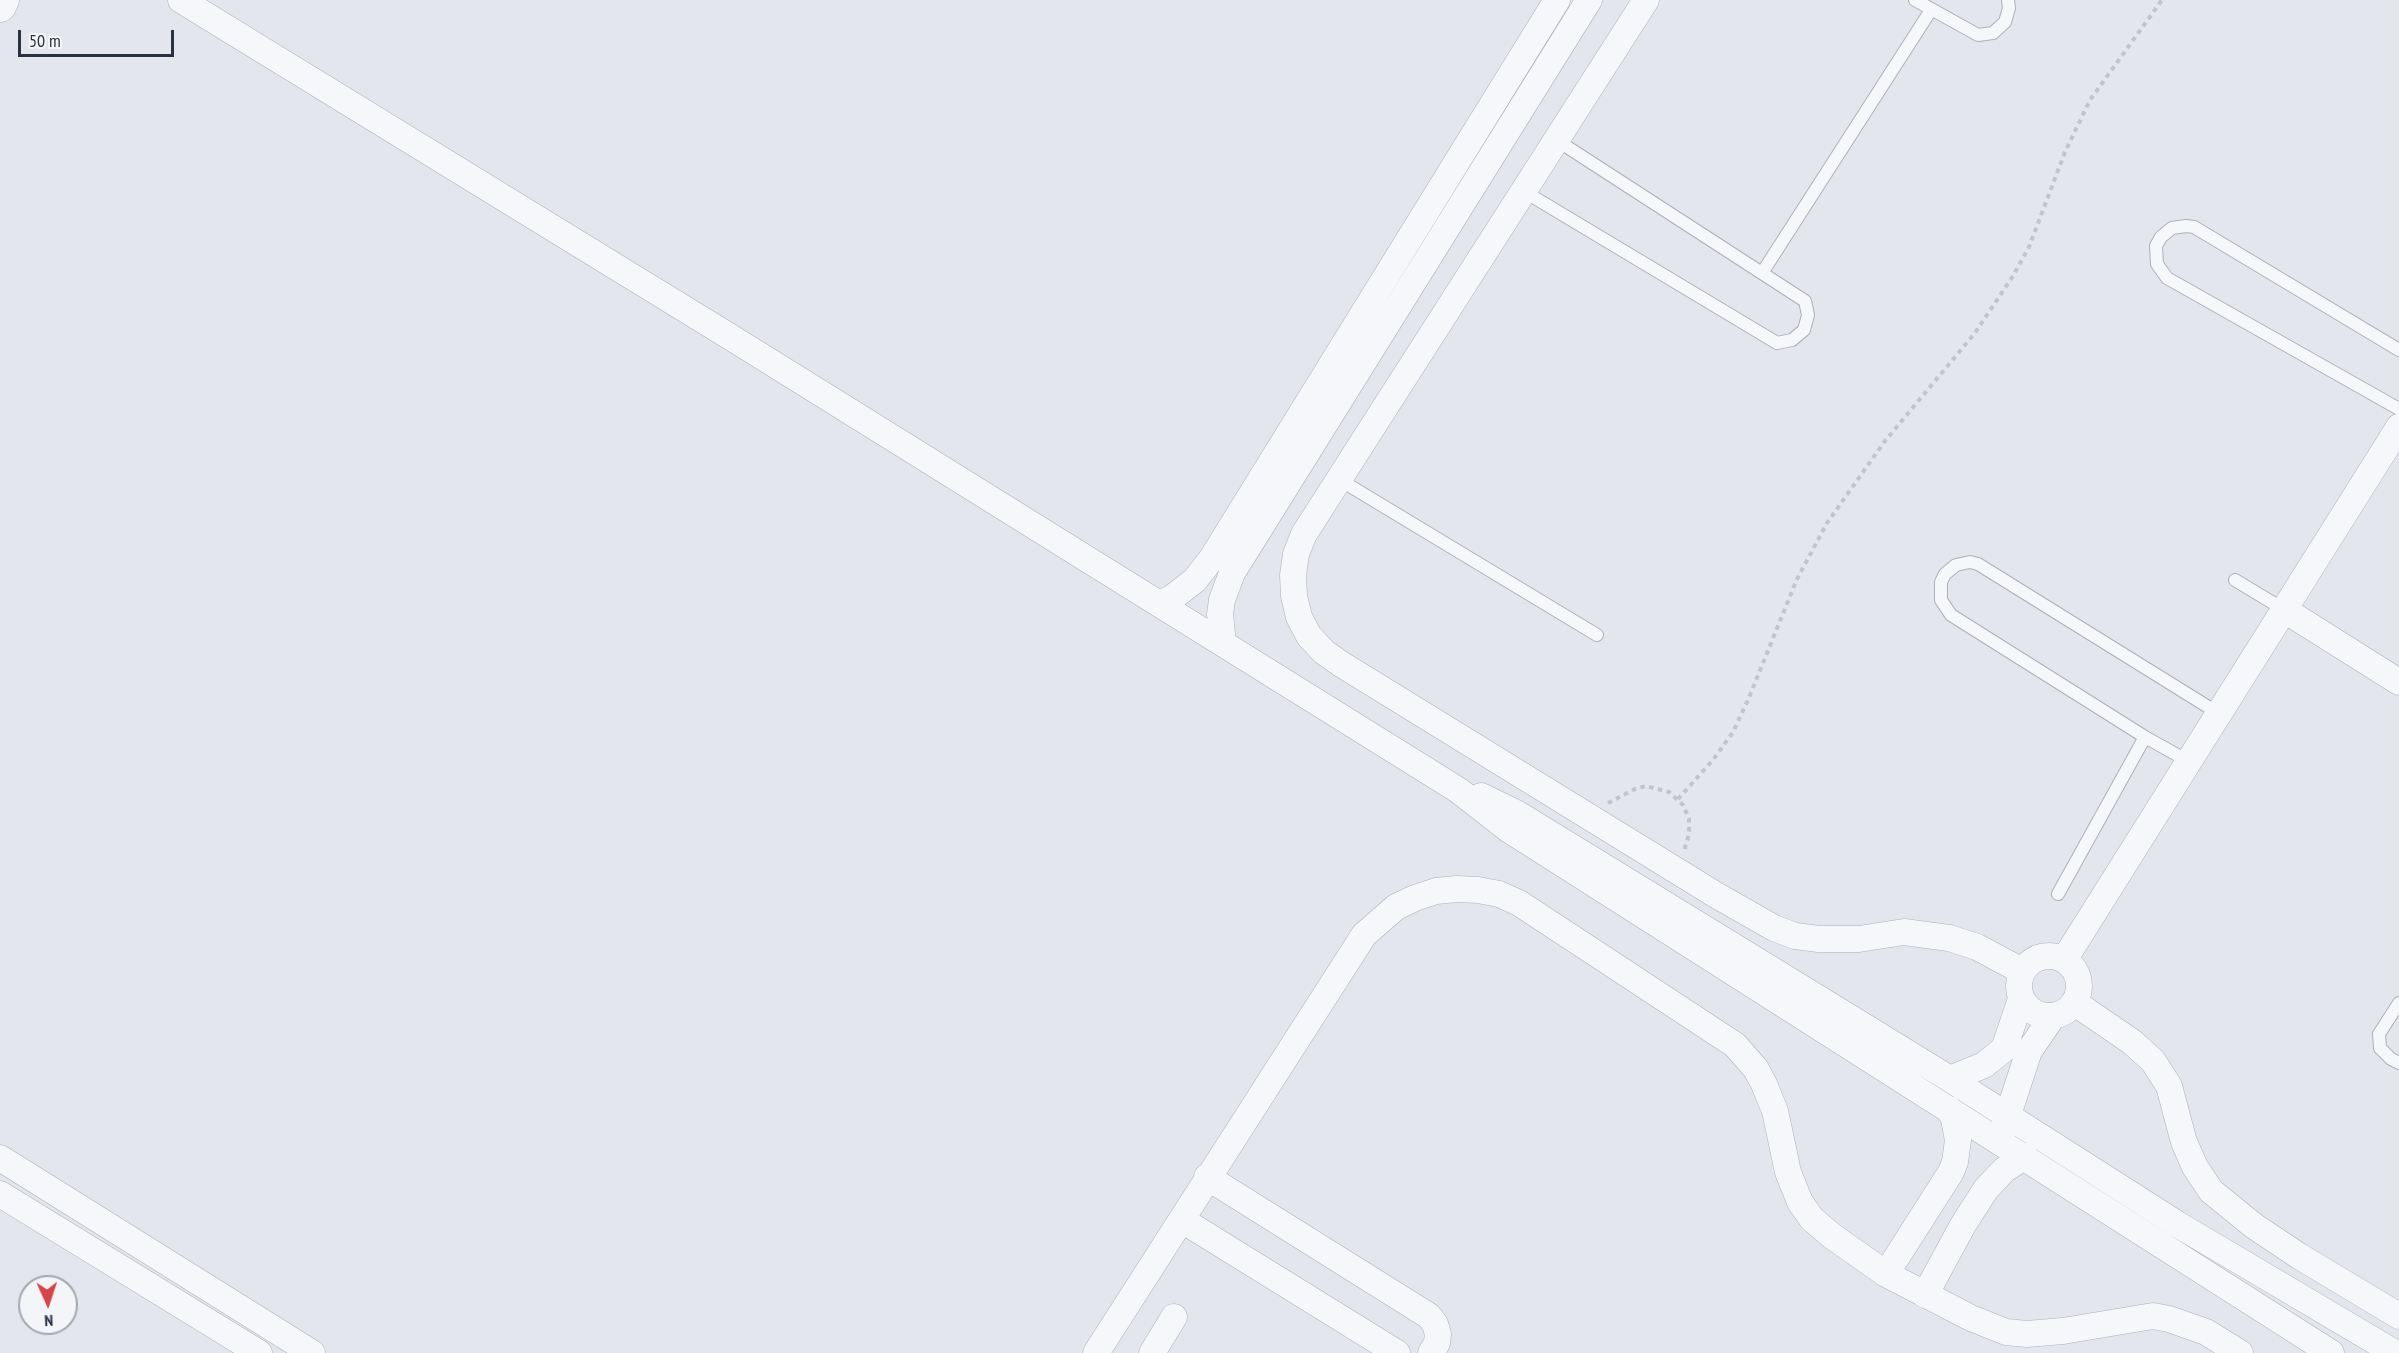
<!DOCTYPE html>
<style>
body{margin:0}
#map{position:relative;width:2399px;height:1353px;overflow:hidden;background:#e3e6ec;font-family:"PT Sans Narrow",sans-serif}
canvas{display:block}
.north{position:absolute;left:18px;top:1275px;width:60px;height:60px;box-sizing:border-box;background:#f3f5f9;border:2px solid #a3a7b1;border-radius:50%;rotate:177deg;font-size:16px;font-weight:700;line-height:24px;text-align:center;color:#2a3145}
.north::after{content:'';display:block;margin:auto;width:21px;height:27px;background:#d54448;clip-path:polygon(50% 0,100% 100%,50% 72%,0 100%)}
.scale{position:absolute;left:18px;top:30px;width:156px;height:27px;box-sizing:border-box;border:3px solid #2a3145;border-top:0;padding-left:8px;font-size:18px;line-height:21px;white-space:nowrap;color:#2a3145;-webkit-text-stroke:4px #f3f5f9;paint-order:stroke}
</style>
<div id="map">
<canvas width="2399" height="1353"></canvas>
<div class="north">N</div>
<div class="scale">50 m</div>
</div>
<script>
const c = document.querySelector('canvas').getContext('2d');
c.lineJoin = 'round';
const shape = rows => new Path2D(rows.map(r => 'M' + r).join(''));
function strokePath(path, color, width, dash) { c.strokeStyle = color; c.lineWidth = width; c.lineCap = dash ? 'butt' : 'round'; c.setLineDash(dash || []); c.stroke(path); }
const service = shape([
 [1915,0,1978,35,1993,33,2005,22,2009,8,2008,0],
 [1525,192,1777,343,1792,340,1804,330,1808,315,1805,301,1558,141],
 [1762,273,1931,10],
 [2399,350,2194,227,2186,226,2172,228,2161,237,2156,246,2157,264,2167,278,2399,409],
 [1340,480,1597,635],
 [2235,580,2283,609],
 [2188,761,2145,737,1951,615,1941,600,1941,582,1945,574,1956,565,1970,562,1978,564,2218,713],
 [2058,894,2145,737],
 [2399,1003,2379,1034,2380,1048,2391,1059,2399,1063]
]);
const minor = shape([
 [181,0,732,338,1458,790,1508,829,2331,1353],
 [1646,0,1304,534,1296,554,1293,575,1294,596,1299,617,1309,636,1324,652,1341,664,1716,895,1774,928,1795,936,1819,939,1859,939,1904,932,1949,938,1977,947,2022,971],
 [1160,604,1172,598,1195,580,1212,558,1557,0],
 [2283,609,2399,682],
 [1223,643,1220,614,1222,600,1232,573,1589,0],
 [1481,796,1518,814,1950,1079,2177,1224,2395,1353],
 '2019 986a30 30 0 1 1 60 0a30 30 0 1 1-60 0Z',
 [2064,960,2399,427],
 [2075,1003,2132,1042,2153,1061,2169,1086,2184,1142,2195,1167,2211,1191,2254,1226,2299,1256,2399,1316],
 [1950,1079,1984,1065,2004,1049,2021,999],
 [2003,1130,2029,1051,2053,1016],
 [0,1158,312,1353],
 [1207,1177,1429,1316,1435,1324,1438,1334,1437,1343,1431,1353],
 [0,1194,259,1353],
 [1182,1220,1397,1353],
 [1886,1274,1951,1172,1955,1162,1958,1140,1954,1119,1949,1109],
 [1925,1295,1963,1225,1986,1189,2004,1170,2025,1156],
 [1096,1353,1364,935,1396,907,1415,898,1436,891,1457,889,1478,890,1499,894,1519,903,1735,1045,1756,1069,1764,1084,1775,1111,1788,1172,1800,1202,1812,1219,1832,1236,1886,1274,1971,1318,2006,1332,2027,1334,2063,1331,2153,1316,2169,1319,2206,1332,2240,1353],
 [1152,1353,1174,1317]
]);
const tertiary = shape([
 [0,6,3,0]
]);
strokePath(service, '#acb0ba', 14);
strokePath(minor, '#acb0ba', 27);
strokePath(tertiary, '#acb0ba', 33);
strokePath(shape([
 [1678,799,1713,760,1733,732,1748,700,1797,579,1827,523,1885,441,1975,333,2013,276,2029,247,2065,152,2090,100,2162,0],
 [1608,803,1635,789,1646,786,1669,792,1683,805,1689,819,1689,834,1684,851]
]), '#c1c4cb', 4, [4.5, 4.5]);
strokePath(service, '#f6f7fa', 12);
strokePath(minor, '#f6f7fa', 26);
strokePath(tertiary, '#f6f7fa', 32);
</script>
